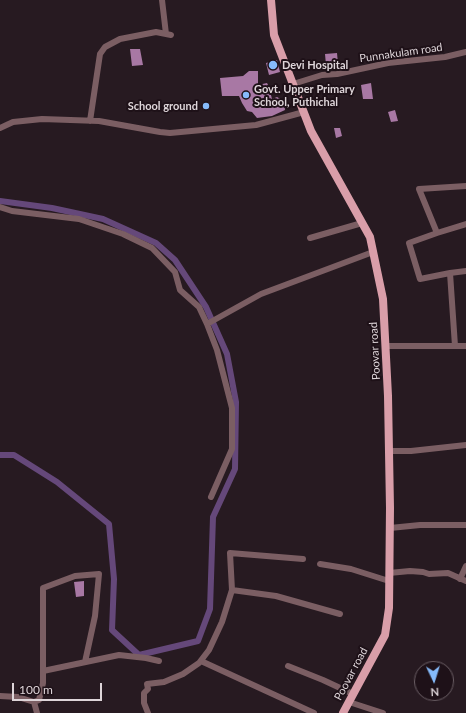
<!DOCTYPE html>
<style>
body{margin:0}
#map{position:relative;width:466px;height:713px;overflow:hidden;background:#271a21;font-family:Lato,sans-serif}
canvas{display:block}
.north{position:absolute;left:414px;top:661px;width:40px;height:40px;box-sizing:border-box;background:#1e1118;border:1px solid #6b5f65;border-radius:50%;rotate:176deg;font-size:11px;font-weight:700;line-height:16px;text-align:center;color:#ded5d9}
.north::after{content:'';display:block;margin:auto;width:14px;height:18px;background:#86bbfb;clip-path:polygon(50% 0,100% 100%,50% 72%,0 100%)}
.scale{position:absolute;left:12px;top:683px;width:90px;height:18px;box-sizing:border-box;border:2px solid #ded5d9;border-top:0;padding-left:5px;font-size:12px;line-height:14px;white-space:nowrap;color:#ded5d9;-webkit-text-stroke:3px #1e1118;paint-order:stroke}
</style>
<div id="map">
<canvas width="466" height="713"></canvas>
<div class="north">N</div>
<div class="scale">100 m</div>
</div>
<script>
const c = document.querySelector('canvas').getContext('2d');
c.lineJoin = 'round';
const shape = rows => new Path2D(rows.map(r => 'M' + r).join(''));
function strokePath(path, color, width, dash) { c.strokeStyle = color; c.lineWidth = width; c.lineCap = dash ? 'butt' : 'round'; c.setLineDash(dash || []); c.stroke(path); }
function paint(path, color) { c.fillStyle = color; c.fill(path, 'evenodd'); }
function label(font, color, halo, rows, align = 'center') {
  c.font = font + ' Lato,sans-serif'; c.lineWidth = 4; c.setLineDash([]); c.textBaseline = 'middle'; c.strokeStyle = halo; c.fillStyle = color; for (const [text, x, y, turn = 0] of rows) {
    c.save(); c.translate(x, y); c.rotate((+turn || 0) * Math.PI / 180); c.textAlign = isNaN(turn) ? turn : align; if (halo) c.strokeText(text, 0, 0); c.fillText(text, 0, 0); c.restore();
  }
}
strokePath(shape([
 [0,201,52,208,103,219,156,243,175,260,206,307,227,354,236,402,235,469,213,517,210,609,198,641,139,655,112,630,114,579,109,524,57,482,30,465,14,455,0,455]
]), '#65487a', 6);
paint(shape([
 [130,49,140,49,143,65,132,66],
 [337,53,338,64,326,65,325,54],
 [277,60,280,72,269,75,266,63],
 [249,71,258,71,258,85,267,83,269,87,272,99,277,97,284,101,285,110,272,116,257,118,252,112,247,111,242,103,239,96,222,96,220,78,243,76],
 [371,83,373,99,363,99,361,85],
 [395,110,398,121,391,122,388,112],
 [334,128,340,128,342,136,336,138],
 [84,581,84,596,76,597,74,582]
]), '#a878a4');
strokePath(shape([
 [162,0,166,34],
 [293,84,322,75,337,74,388,63,445,57,466,52],
 [90,121,100,54,105,47,120,39,156,32,171,35],
 [0,128,13,122,42,119,99,121,160,132,170,133,256,125,304,112],
 [466,186,419,189,437,233,409,243,420,279,450,273,466,271],
 [0,207,12,211,79,219,123,234,152,248,175,272,180,290,199,307,207,324,217,350,232,408,232,449,211,497],
 [437,233,466,224],
 [310,238,362,223],
 [450,273,455,346],
 [207,324,261,294,373,252],
 [385,346,466,346],
 [389,451,411,451,466,445],
 [390,528,420,525,466,525],
 [320,564,351,569,389,581],
 [389,573,410,571,423,572,429,574,448,573,466,581],
 [460,579,466,566],
 [232,590,276,596,340,614],
 [201,661,314,713],
 [288,666,323,680,353,694],
 [43,671,119,655,146,658,159,661],
 [0,696,18,697,34,702],
 [349,702,383,713],
 [37,713,34,702,39,700,43,683,43,588,75,576,99,574,95,616,85,662],
 [148,713,144,703,144,693,148,689,147,684,164,682,183,674,199,663,209,650,222,622,232,590,230,553,303,559]
]), '#7b5e63', 6);
strokePath(shape([
 [271,0,274,35,311,131,370,237,383,299,388,396,390,508,389,608,385,635,343,713]
]), '#d99ea9', 8);
for (const [x, y, r, color] of [
 [273,65,5,"#86bbfb"],
 [246,95,4,"#86bbfb"],
 [206,106,4,"#86bbfb"]
]) { const dot = new Path2D(); dot.arc(x, y, r, 0, 2 * Math.PI); c.fillStyle = color; c.fill(dot); strokePath(dot, '#1e1118', 1.5); }
label('11px', '#ded5d9', '#1e1118', [
 ["Punnakulam road",401,53,-8],
 ["Poovar road",375,351,-93],
 ["Poovar road",351,674,-62]
]);
label('bold 11px', '#ded5d9', '#1e1118', [
 ["Devi Hospital",282,65],
 ["Govt. Upper Primary",254,89],
 ["School, Puthichal",254,102],
 ["School ground",198,106,"right"]
], 'left');
</script>
